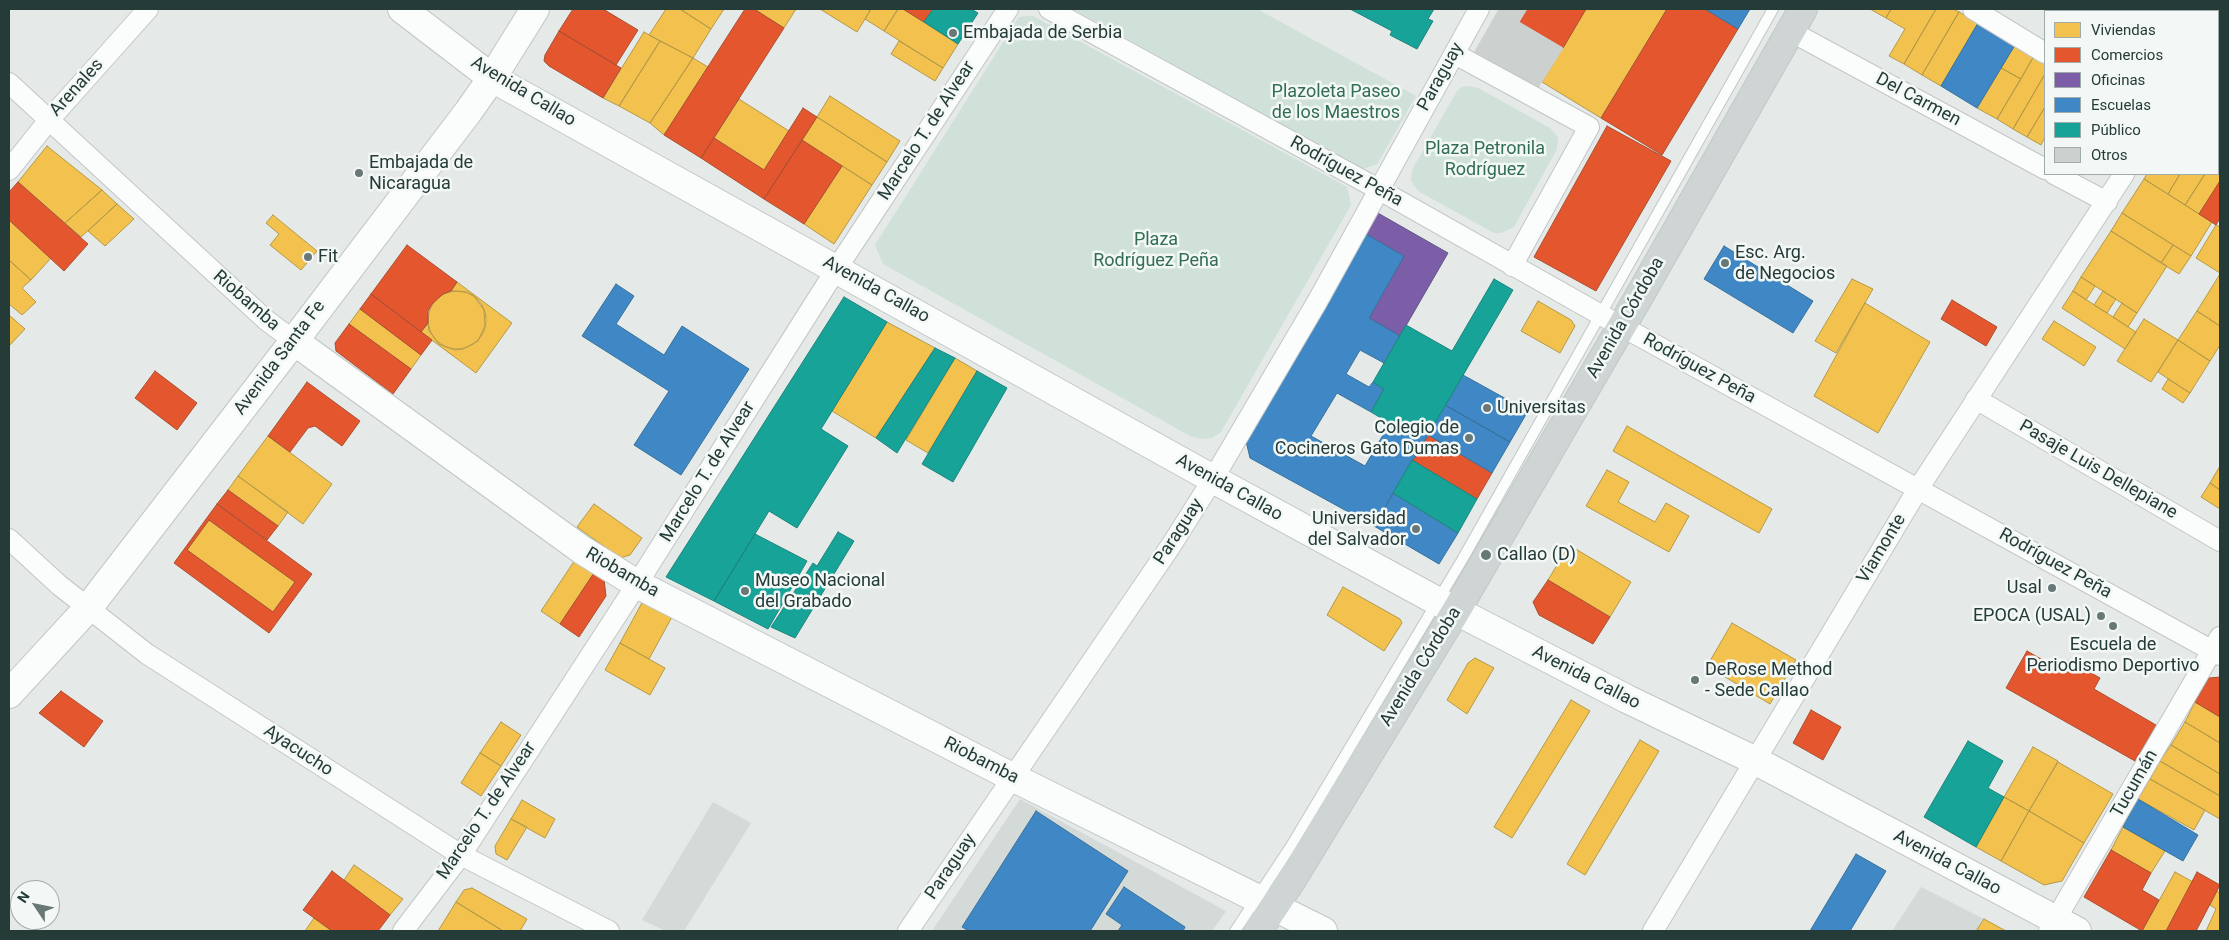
<!DOCTYPE html>
<meta charset="utf-8">
<style>
body{margin:0}
#map{position:relative;width:2229px;height:940px;overflow:hidden;background:#e5e9e8;font-family:Roboto,sans-serif}
canvas{display:block}
.frame{position:absolute;inset:0;border:10px solid #243b38;pointer-events:none}
.legend{position:absolute;left:2044px;top:10px;width:175px;height:165px;box-sizing:border-box;background:#f3f8f6;border:1px solid #a0acaa;margin:0;padding:6px 9px;list-style:none;font-size:15px;color:#243b38}
.legend li{display:flex;align-items:center;gap:10px;height:25px}
.legend b{width:25px;border:1px solid #a0acaa}
.north{position:absolute;left:10px;top:880px;width:50px;height:50px;box-sizing:border-box;background:#f3f8f6;border:1px solid #a0acaa;border-radius:50%;rotate:304deg;font-size:14px;font-weight:700;line-height:20px;text-align:center;color:#243b38}
.north::after{content:'';display:block;margin:auto;width:18px;height:22px;background:#687876;clip-path:polygon(50% 0,100% 100%,50% 72%,0 100%)}
</style>
<div id="map">
<canvas width="2229" height="940"></canvas>
<div class="frame"></div>
<ul class="legend">
<li><b style="height:14px;background:#f2c14e"></b>Viviendas</li>
<li><b style="height:14px;background:#e4572e"></b>Comercios</li>
<li><b style="height:14px;background:#7b5ea7"></b>Oficinas</li>
<li><b style="height:14px;background:#3f88c5"></b>Escuelas</li>
<li><b style="height:14px;background:#17a398"></b>Público</li>
<li><b style="height:14px;background:#ccd0cf"></b>Otros</li>
</ul>
<div class="north">N</div>
</div>
<script>
const c = document.querySelector('canvas').getContext('2d');
c.lineJoin = 'round';
function paint(path, color) { c.fillStyle = color; c.fill(path, 'evenodd'); }
const shape = rows => new Path2D(rows.map(r => 'M' + r).join(''));
function strokePath(path, color, width, dash) { c.strokeStyle = color; c.lineWidth = width; c.lineCap = dash ? 'butt' : 'round'; c.setLineDash(dash || []); c.stroke(path); }
function label(font, color, halo, rows, align = 'center') {
  c.font = font + ' Roboto,sans-serif'; c.lineWidth = 5; c.setLineDash([]); c.textBaseline = 'middle'; c.strokeStyle = halo; c.fillStyle = color; for (const [text, x, y, turn = 0] of rows) {
    c.save(); c.translate(x, y); c.rotate((+turn || 0) * Math.PI / 180); c.textAlign = isNaN(turn) ? turn : align; if (halo) c.strokeText(text, 0, 0); c.fillText(text, 0, 0); c.restore();
  }
}
paint(shape([
 [1020,799,1226,911,1212,931,932,931],
 [713,802,751,823,684,931,666,931,642,920],
 [1921,887,1984,919,1976,931,1892,931]
]), '#d3dad8');
paint(shape([
 [1073,9,1257,9,1416,96,1377,164,1363,169],
 [1027,16,1033,16,1347,187,1351,205,1221,432,1212,438,1202,439,1190,436,883,264,875,245,1019,17],
 [1470,86,1478,88,1550,128,1558,137,1557,149,1514,227,1501,233,1494,233,1418,191,1411,181,1412,170,1457,91,1462,87]
]), '#cfe1d8');
const homes = shape([
 [666,9,680,9,711,29,693,58,649,35,666,9],
 [680,9,724,9,711,29,680,9],
 [754,9,796,9,784,28,754,9],
 [820,9,867,9,870,11,857,32,820,9],
 [871,9,898,9,884,31,865,19,871,9],
 [898,9,903,9,958,44,943,68,884,31,898,9],
 [1586,9,1667,9,1601,118,1542,82,1586,9],
 [1870,9,1891,9,1886,18,1870,9],
 [1891,9,1936,9,1904,64,1889,56,1905,29,1886,18,1891,9],
 [1936,9,1953,9,1959,12,1922,75,1904,64,1936,9],
 [1959,12,1978,23,1941,86,1922,75,1959,12],
 [644,32,660,41,619,106,603,98,644,32],
 [660,41,693,58,650,123,619,106,660,41],
 [899,41,943,68,935,81,891,54,899,41],
 [2015,45,2034,56,2021,79,2001,68,2015,45],
 [2034,56,2045,63,2045,74,2013,129,1997,119,2034,56],
 [693,58,708,67,664,135,650,123,693,58],
 [2001,68,2021,79,1997,119,1977,108,2001,68],
 [2045,74,2045,107,2027,137,2013,129,2045,74],
 [830,96,900,141,887,162,817,117,830,96],
 [739,99,789,131,764,170,714,138,739,99],
 [2045,107,2045,137,2041,145,2027,137,2045,107],
 [817,117,887,162,872,185,802,140,817,117],
 [47,146,102,190,65,223,18,182,47,146],
 [2218,164,2220,166,2220,181,2199,214,2185,205,2205,174,2218,174,2218,164],
 [842,166,872,185,834,244,804,224,842,166],
 [2147,174,2180,174,2168,194,2144,179,2147,174],
 [2180,174,2205,174,2185,205,2168,194,2180,174],
 [2144,179,2212,222,2191,256,2122,213,2144,179],
 [102,190,117,204,81,237,65,223,102,190],
 [117,204,134,219,105,246,88,231,117,204],
 [2122,213,2173,245,2161,263,2111,231,2122,213],
 [273,215,317,251,301,270,270,245,279,234,266,223,273,215],
 [9,220,51,258,31,280,9,260,9,220],
 [2216,225,2220,227,2220,273,2196,258,2216,225],
 [2111,231,2167,266,2137,313,2081,277,2111,231],
 [2173,245,2191,256,2179,274,2161,263,2173,245],
 [9,260,31,280,22,288,36,302,22,315,9,304,9,260],
 [2220,274,2220,326,2197,311,2220,274],
 [2081,277,2095,286,2086,300,2073,291,2081,277],
 [1852,279,1873,289,1836,353,1815,341,1852,279],
 [457,282,512,323,476,373,421,332,428,323,429,331,439,344,455,350,463,349,478,341,485,326,484,310,474,296,467,292,451,291,457,282],
 '428 320a29 29 0 1 1 58 0a29 29 0 1 1-58 0Z',
 [2073,291,2136,332,2125,349,2062,308,2073,291],
 [2103,291,2116,299,2107,313,2094,305,2103,291],
 [1538,301,1571,320,1575,326,1560,353,1521,331,1538,301],
 [1865,303,1930,342,1878,433,1814,396,1865,303],
 [2122,303,2137,313,2128,327,2113,317,2122,303],
 [360,309,421,355,411,369,349,324,360,309],
 [2197,311,2220,326,2220,345,2210,361,2178,340,2197,311],
 [9,315,25,329,9,346,9,315],
 [2144,319,2178,340,2151,382,2117,361,2144,319],
 [2054,321,2096,347,2084,366,2042,339,2054,321],
 [887,322,935,348,876,438,832,411,887,322],
 [2178,340,2210,361,2190,393,2158,372,2178,340],
 [955,358,977,371,928,453,906,440,955,358],
 [2168,379,2190,393,2183,403,2162,389,2168,379],
 [1627,426,1772,509,1759,533,1613,451,1627,426],
 [268,436,332,484,303,524,238,476,268,436],
 [2220,466,2220,490,2210,483,2220,466],
 [1607,470,1629,482,1618,502,1655,522,1666,503,1689,516,1669,552,1586,506,1607,470],
 [238,476,288,512,278,526,228,490,238,476],
 [2210,483,2220,490,2220,509,2201,497,2210,483],
 [594,504,642,538,630,555,620,558,577,527,594,504],
 [209,520,295,582,273,612,187,550,209,520],
 [1569,545,1631,582,1610,617,1548,580,1569,545],
 [575,560,594,573,560,624,541,611,575,560],
 [1343,587,1400,619,1402,623,1384,651,1327,615,1343,587],
 [643,601,672,617,649,659,620,643,643,601],
 [1732,623,1796,660,1770,704,1707,666,1732,623],
 [620,643,665,668,650,695,605,670,620,643],
 [1475,658,1494,668,1467,714,1447,700,1468,663,1475,658],
 [1571,700,1590,711,1512,838,1494,827,1571,700],
 [2195,702,2220,717,2220,743,2185,722,2195,702],
 [501,722,521,735,501,766,480,753,501,722],
 [2185,722,2220,743,2220,774,2171,745,2185,722],
 [1640,740,1659,751,1585,875,1567,864,1640,740],
 [2171,745,2220,774,2220,796,2160,761,2171,745],
 [2033,747,2058,761,2029,811,2004,797,2033,747],
 [480,753,501,766,481,796,461,783,480,753],
 [2160,761,2220,796,2220,819,2150,779,2160,761],
 [2058,762,2113,794,2084,843,2029,811,2058,762],
 [2150,779,2205,810,2194,830,2138,799,2150,779],
 [2004,797,2029,811,2001,861,1976,847,2004,797],
 [522,800,555,819,545,838,511,819,522,800],
 [2029,811,2084,843,2062,881,2044,885,2001,861,2029,811],
 [511,819,527,827,507,860,496,854,495,846,511,819],
 [2123,827,2165,851,2151,873,2111,850,2123,827],
 [354,865,403,899,390,915,344,880,354,865],
 [2175,872,2193,882,2166,931,2142,931,2175,872],
 [472,888,527,919,520,931,503,931,456,902,464,890,472,888],
 [2217,891,2220,893,2220,931,2206,931,2216,909,2210,905,2217,891],
 [456,902,503,931,438,931,456,902],
 [314,918,332,931,305,931,314,918],
 [1984,919,2006,931,1976,931,1984,919]
]);
paint(homes, '#f2c14e');
strokePath(homes, '#b49947', 1);
const shops = shape([
 [573,9,603,9,638,30,616,65,559,31,573,9],
 [745,9,754,9,784,28,701,158,664,135,745,9],
 [903,9,933,9,924,22,903,9],
 [1527,9,1586,9,1563,48,1519,22,1527,9],
 [1667,9,1705,9,1738,29,1662,155,1601,118,1667,9],
 [2094,9,2206,9,2205,11,2097,11,2094,9],
 [559,31,621,68,603,98,549,66,544,61,545,55,559,31],
 [803,108,817,117,764,199,701,158,714,138,764,170,803,108],
 [1607,126,1671,161,1596,291,1534,257,1607,126],
 [802,140,842,166,804,224,764,199,802,140],
 [2220,181,2220,218,2216,225,2199,214,2220,181],
 [18,182,88,244,64,271,9,220,9,192,18,182],
 [407,245,457,282,451,291,443,294,432,304,428,311,428,323,421,332,371,294,407,245],
 [371,294,432,340,421,355,360,309,371,294],
 [1952,300,1997,327,1986,346,1941,319,1952,300],
 [349,324,411,369,393,394,336,351,335,343,349,324],
 [155,371,197,403,177,430,135,398,155,371],
 [307,382,360,421,342,446,315,426,308,428,290,452,268,436,307,382],
 [1428,435,1492,473,1477,499,1412,460,1428,435],
 [228,490,278,526,267,540,217,504,228,490],
 [217,504,312,574,269,633,174,563,217,504],
 [209,520,295,582,273,612,187,550,209,520],
 [594,573,604,579,606,596,579,637,560,624,594,573],
 [1548,580,1610,617,1593,644,1539,615,1533,602,1548,580],
 [2027,651,2062,671,2068,660,2100,678,2094,689,2156,725,2135,761,2006,688,2027,651],
 [2220,677,2220,717,2195,702,2209,678,2220,677],
 [61,691,103,721,84,747,39,713,61,691],
 [1811,710,1841,727,1823,760,1793,743,1811,710],
 [2111,850,2151,873,2142,890,2159,900,2142,931,2084,897,2111,850],
 [332,871,390,915,378,931,332,931,303,910,332,871],
 [2197,872,2220,885,2196,931,2166,931,2197,872]
]);
paint(shops, '#e4572e');
strokePath(shops, '#aa4f31', 1);
const offices = shape([
 [1376,212,1448,253,1400,336,1369,318,1404,256,1364,233,1376,212]
]);
paint(offices, '#7b5ea7');
strokePath(offices, '#615486', 1);
const schools = shape([
 [1705,9,1750,9,1738,29,1705,9],
 [1978,23,2015,45,1977,108,1941,86,1978,23],
 [1364,233,1404,256,1369,318,1400,336,1384,363,1360,350,1346,374,1369,387,1373,382,1384,389,1371,412,1337,393,1311,436,1365,466,1390,423,1401,430,1406,422,1428,435,1374,526,1250,458,1246,441,1364,233],
 [1724,246,1813,301,1793,333,1704,279,1724,246],
 [616,284,634,296,616,324,664,355,682,326,749,369,681,475,634,445,669,391,582,336,616,284],
 [1463,375,1528,411,1510,442,1445,405,1463,375],
 [1445,405,1510,442,1492,473,1428,435,1445,405],
 [1393,493,1458,533,1439,564,1374,526,1393,493],
 [2138,799,2198,835,2183,861,2123,827,2138,799],
 [1036,811,1128,871,1090,931,969,931,962,927,1036,811],
 [1856,854,1886,871,1850,931,1810,931,1856,854],
 [1124,887,1185,927,1183,931,1118,931,1122,925,1106,914,1124,887]
]);
paint(schools, '#3f88c5');
strokePath(schools, '#37719b', 1);
const public = shape([
 [933,9,971,9,978,13,958,44,924,22,933,9],
 [1350,9,1434,9,1428,19,1433,21,1417,49,1390,35,1392,31,1350,9],
 [1494,279,1513,290,1428,435,1406,422,1401,430,1371,412,1384,389,1373,382,1406,325,1452,351,1494,279],
 [844,297,887,322,821,429,848,446,797,528,769,511,714,601,666,577,844,297],
 [935,348,955,358,897,453,876,438,935,348],
 [977,371,1007,388,953,482,922,464,977,371],
 [1412,460,1477,499,1458,533,1393,493,1412,460],
 [838,532,854,541,795,638,771,627,813,563,817,566,838,532],
 [755,534,807,561,768,629,714,601,755,534],
 [1968,741,2003,761,1988,788,2004,797,1976,847,1924,817,1968,741]
]);
paint(public, '#17a398');
strokePath(public, '#1b847b', 1);
const building = shape([
 [1499,9,1527,9,1519,22,1563,48,1538,88,1474,53,1499,9]
]);
paint(building, '#ccd0cf');
strokePath(building, '#ced2d1', 1);
const lane = shape([
 [1235,931,1291,846,1462,560,1773,9]
]);
const street = shape([
 [1049,9,1378,189,1601,315,2220,655],
 [1973,9,2045,53],
 [2218,15,2220,11],
 [1790,31,2045,169],
 [1455,54,1589,127,1512,266],
 [9,83,266,320,294,341],
 [2218,158,2220,160],
 [9,170,49,120,148,9],
 [2054,174,2107,202],
 [1976,399,2220,541],
 [9,539,59,585,147,654,461,855,609,931],
 [403,931,461,855,637,584,837,268,1008,9],
 [908,931,1172,544,1213,479,1317,302,1479,9],
 [1653,931,1918,489,2124,174],
 [2049,931,2220,637]
]);
const secondary = shape([
 [402,9,492,78,1213,479,1437,601,1627,699,1756,761,2077,931],
 [294,341,582,550,637,584,1012,777,1323,931],
 [9,694,89,607,294,341,468,112,492,78,535,9]
]);
const primary = shape([
 [1258,931,1293,878,1456,611,1637,300,1803,9]
]);
strokePath(lane, '#c2c6c5', 12);
strokePath(street, '#c2c6c5', 22);
strokePath(secondary, '#c0c7c5', 30);
strokePath(primary, '#c1c8c8', 30);
strokePath(lane, '#fbfcfc', 10);
strokePath(street, '#fbfcfc', 20);
strokePath(secondary, '#fbfcfc', 28);
strokePath(primary, '#cfd5d4', 28);
for (const [x, y, r, color] of [
 [953,33,5,"#687876"],
 [359,173,5,"#687876"],
 [308,257,5,"#687876"],
 [1725,263,5,"#687876"],
 [1487,408,5,"#687876"],
 [1469,438,5,"#687876"],
 [1416,529,5,"#687876"],
 [1486,555,6,"#687876"],
 [2052,588,5,"#687876"],
 [745,591,5,"#687876"],
 [2101,616,5,"#687876"],
 [2113,626,5,"#687876"],
 [1695,680,5,"#687876"]
]) { const dot = new Path2D(); dot.arc(x, y, r, 0, 2 * Math.PI); c.fillStyle = color; c.fill(dot); strokePath(dot, '#f3f8f6', 2); }
label('18px', '#243b38', '#f3f8f6', [
 ["Embajada de Serbia",963,33],
 ["Embajada de",369,163],
 ["Nicaragua",369,184],
 ["Esc. Arg.",1735,253],
 ["de Negocios",1735,274],
 ["Fit",318,257],
 ["Universitas",1497,408],
 ["Colegio de",1459,428,"right"],
 ["Cocineros Gato Dumas",1459,449,"right"],
 ["Universidad",1406,519,"right"],
 ["del Salvador",1406,540,"right"],
 ["Callao (D)",1497,555],
 ["Museo Nacional",755,581],
 ["del Grabado",755,602],
 ["Usal",2042,588,"right"],
 ["EPOCA (USAL)",2091,616,"right"],
 ["Escuela de",2113,645,"center"],
 ["Periodismo Deportivo",2113,666,"center"],
 ["DeRose Method",1705,670],
 ["- Sede Callao",1705,691]
], 'left');
label('18px', '#243b38', '#f3f8f6', [
 ["Paraguay",1441,77,-61],
 ["Arenales",77,88,-48],
 ["Avenida Callao",523,92,31],
 ["Del Carmen",1918,100,28],
 ["Marcelo T. de Alvear",927,131,-57],
 ["Rodríguez Peña",1346,172,29],
 ["Avenida Callao",876,290,29],
 ["Riobamba",246,301,41],
 ["Avenida Córdoba",1626,318,-60],
 ["Avenida Santa Fe",280,358,-53],
 ["Rodríguez Peña",1699,369,29],
 ["Pasaje Luis Dellepiane",2098,470,30],
 ["Marcelo T. de Alvear",708,472,-58],
 ["Avenida Callao",1229,488,29],
 ["Paraguay",1179,532,-57],
 ["Viamonte",1882,549,-59],
 ["Rodríguez Peña",2055,564,29],
 ["Riobamba",622,573,30],
 ["Avenida Córdoba",1421,667,-58],
 ["Avenida Callao",1586,678,27],
 ["Ayacucho",298,751,33],
 ["Riobamba",981,761,27],
 ["Tucumán",2135,784,-60],
 ["Marcelo T. de Alvear",487,811,-56],
 ["Avenida Callao",1947,863,28],
 ["Paraguay",951,867,-56]
]);
label('18px', '#326e52', '#f3f8f6', [
 ["Plazoleta Paseo",1336,92],
 ["de los Maestros",1336,113],
 ["Plaza Petronila",1485,149],
 ["Rodríguez",1485,170],
 ["Plaza",1156,240],
 ["Rodríguez Peña",1156,261]
]);
</script>
